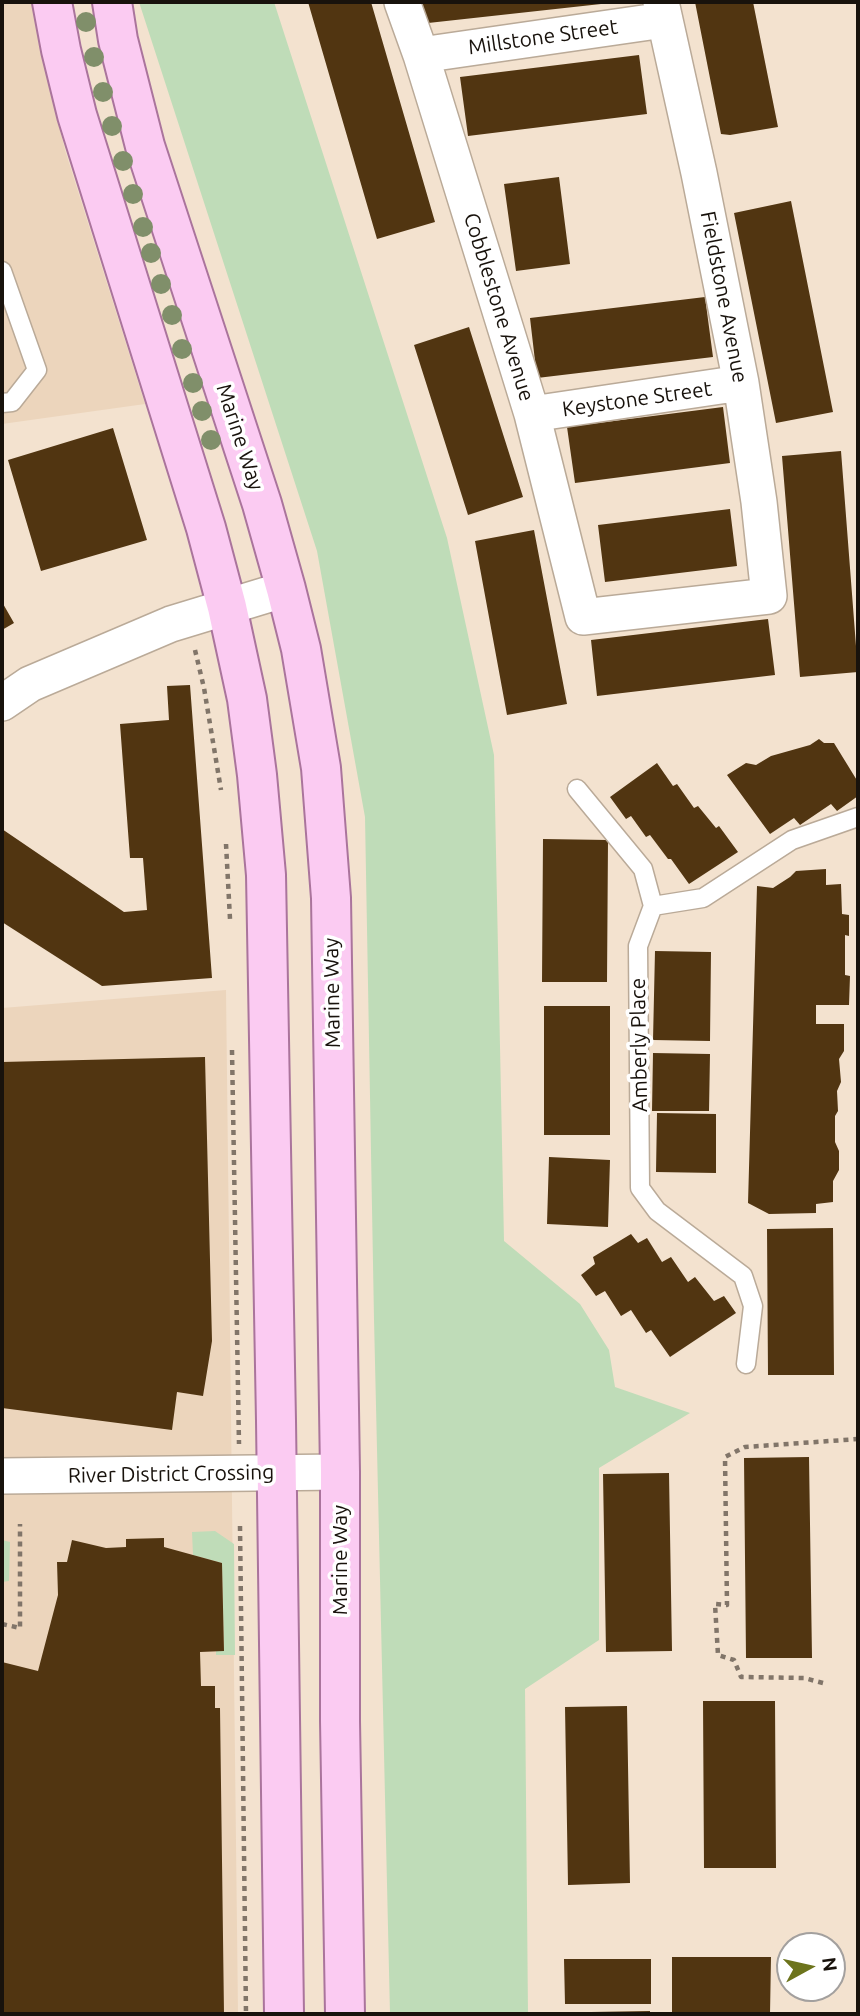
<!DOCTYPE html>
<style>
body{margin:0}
#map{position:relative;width:860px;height:2016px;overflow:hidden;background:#f3e2cf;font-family:Ubuntu,sans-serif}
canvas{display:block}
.frame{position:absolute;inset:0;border:4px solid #18120c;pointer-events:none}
.north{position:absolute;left:776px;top:1932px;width:70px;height:70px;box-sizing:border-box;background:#fff;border:2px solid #a3a09e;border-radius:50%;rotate:82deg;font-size:19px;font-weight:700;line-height:28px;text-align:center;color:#18120c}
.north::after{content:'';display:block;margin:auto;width:24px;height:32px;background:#6d741c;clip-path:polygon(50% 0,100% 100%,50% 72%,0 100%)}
</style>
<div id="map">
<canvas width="860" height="2016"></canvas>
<div class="frame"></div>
<div class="north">N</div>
</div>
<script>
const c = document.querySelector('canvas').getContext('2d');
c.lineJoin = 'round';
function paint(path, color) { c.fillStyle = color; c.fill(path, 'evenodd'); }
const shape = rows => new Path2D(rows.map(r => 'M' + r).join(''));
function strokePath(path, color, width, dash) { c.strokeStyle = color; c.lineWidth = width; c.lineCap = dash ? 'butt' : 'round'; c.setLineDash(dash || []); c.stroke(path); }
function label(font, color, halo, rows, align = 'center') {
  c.font = font + ' Ubuntu,sans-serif'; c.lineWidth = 7; c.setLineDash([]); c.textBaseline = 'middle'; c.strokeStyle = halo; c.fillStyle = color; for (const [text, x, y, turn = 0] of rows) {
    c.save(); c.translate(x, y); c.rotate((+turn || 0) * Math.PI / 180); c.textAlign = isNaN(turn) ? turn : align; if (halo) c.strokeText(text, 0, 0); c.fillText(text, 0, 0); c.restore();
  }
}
paint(shape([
 [2,2,32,2,45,68,65,150,145,404,2,424],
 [226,990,238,2014,2,2014,2,1008]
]), '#ecd5bc');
paint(shape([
 [139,2,274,2,447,538,494,755,504,1241,580,1304,609,1350,615,1387,690,1413,599,1468,599,1640,525,1689,528,2014,390,2014,374,1319,365,817,317,551],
 [215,1531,234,1544,235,1655,216,1655,216,1651,224,1651,222,1563,193,1555,192,1532],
 [2,1540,10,1542,9,1581,2,1582]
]), '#bfdcb8');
paint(shape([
 [308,2,371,2,435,222,377,239],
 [416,2,601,2,601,4,419,24],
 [695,2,753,2,778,127,730,135,721,134],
 [639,55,647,114,468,136,460,77],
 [559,177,570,264,516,271,504,184],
 [791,201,833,412,776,423,734,213],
 [705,297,713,357,537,378,530,318],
 [469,327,523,497,468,515,414,345],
 [723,407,730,463,575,483,567,427],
 [113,428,147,540,41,571,8,460],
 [841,451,858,672,800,677,782,456],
 [730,509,737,566,605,582,598,525],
 [534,530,567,704,507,715,475,541],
 [2,602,14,623,2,630],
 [768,619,775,675,597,696,591,640],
 [190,685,212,978,102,986,2,922,2,829,124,912,147,910,143,858,130,858,120,724,169,720,167,686],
 [819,739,824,743,834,743,858,782,858,796,837,811,831,804,800,825,794,818,770,834,727,775,746,763,756,765,771,756,810,745],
 [657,763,673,786,677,784,694,808,698,806,716,828,719,826,738,852,689,884,671,859,668,859,650,835,646,837,631,816,626,819,610,797],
 [543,839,608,840,607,982,542,982],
 [826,869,826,885,841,884,842,914,849,915,849,936,845,935,845,975,850,976,849,1005,816,1005,816,1024,844,1024,844,1051,839,1059,841,1082,837,1091,838,1111,835,1116,835,1142,839,1151,839,1170,833,1181,833,1202,816,1204,816,1213,769,1214,748,1203,757,886,773,888,790,877,796,871],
 [655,951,711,952,710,1041,653,1040],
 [544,1006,610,1006,610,1135,544,1135],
 [653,1053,710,1054,709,1111,652,1111],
 [205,1057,212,1341,203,1396,177,1392,172,1430,2,1408,2,1062],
 [657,1113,716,1114,716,1173,656,1172],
 [549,1157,610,1160,608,1227,547,1224],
 [833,1228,834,1375,768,1375,767,1229],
 [631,1234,638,1243,647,1238,662,1262,671,1257,688,1282,695,1277,714,1301,724,1296,736,1313,670,1357,651,1330,646,1333,631,1310,621,1316,605,1291,596,1296,581,1275,595,1264,593,1257],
 [809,1457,812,1658,746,1658,744,1458],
 [669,1473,672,1651,606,1652,603,1474],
 [164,1538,164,1547,222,1563,224,1651,200,1652,201,1686,215,1686,215,1708,220,1708,224,2014,2,2014,2,1662,38,1671,58,1595,57,1562,67,1562,72,1540,106,1548,126,1547,126,1539],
 [703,1701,775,1701,776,1868,704,1868],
 [627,1706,630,1883,568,1885,565,1707],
 [672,1957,771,1957,770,2014,672,2014],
 [564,1959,651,1959,651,2004,565,2004],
 [650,2011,650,2014,591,2014,591,2012]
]), '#513511');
const service = shape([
 [2,271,37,370,12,402,2,403],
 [577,789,643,869,653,906],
 [746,1364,753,1306,743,1276,657,1211,640,1188,638,946,653,906,703,898,792,840,858,817]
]);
const minor = shape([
 [402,2,421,55,532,414,583,617,769,596,759,502,741,383,699,173,661,2],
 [421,55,664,20],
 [532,414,741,383],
 [2,703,30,684,171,624,286,589],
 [2,1476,340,1472]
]);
const primary = shape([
 [52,2,61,50,77,115,206,528,227,607,247,699,257,775,266,875,276,1421,284,2014],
 [112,2,118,40,145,146,262,504,286,589,301,649,321,768,331,898,340,1472,340,1721,345,2014]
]);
strokePath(service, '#baaa98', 21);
strokePath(minor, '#baaa98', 38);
strokePath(primary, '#aa749c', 42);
strokePath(shape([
 [195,650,204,688,221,790],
 [226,844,230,919],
 [232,1050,239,1444],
 [240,1526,246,2014],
 [2,1624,20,1628,20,1524],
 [823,1683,804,1678,741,1677,734,1660,718,1655,715,1604,727,1605,725,1457,745,1447,858,1439]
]), '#817569', 4.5, [5, 5]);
strokePath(service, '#fff', 18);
strokePath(minor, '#fff', 35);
strokePath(primary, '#fbcbf2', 38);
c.fillStyle = '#808f6a';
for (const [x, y] of [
 [86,22],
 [94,57],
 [103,92],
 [112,126],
 [123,161],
 [133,194],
 [143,227],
 [151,253],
 [161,284],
 [172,315],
 [182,349],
 [193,383],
 [202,411],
 [211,440]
]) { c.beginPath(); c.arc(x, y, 10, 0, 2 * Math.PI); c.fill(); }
label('21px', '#18120c', '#fff', [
 ["Millstone Street",543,37,-8],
 ["Fieldstone Avenue",724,297,79],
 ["Cobblestone Avenue",499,307,73],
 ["Keystone Street",637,399,-8],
 ["Marine Way",240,437,72],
 ["Marine Way",332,993,-91],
 ["Amberly Place",639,1045,-91],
 ["River District Crossing",171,1474,-1],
 ["Marine Way",340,1560,-90]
]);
</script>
